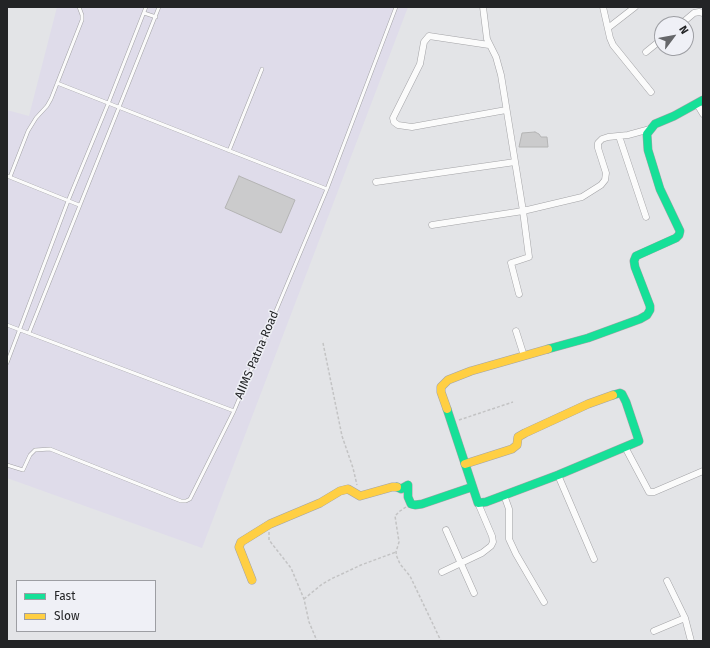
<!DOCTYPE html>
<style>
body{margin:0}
#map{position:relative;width:710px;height:648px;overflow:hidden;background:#e3e4e7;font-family:"Fira Sans",sans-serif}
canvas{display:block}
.frame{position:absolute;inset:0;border:8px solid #232426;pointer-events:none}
.legend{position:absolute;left:16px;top:580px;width:140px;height:52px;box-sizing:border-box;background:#eff0f6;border:1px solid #9d9ea3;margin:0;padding:5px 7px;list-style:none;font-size:12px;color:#232426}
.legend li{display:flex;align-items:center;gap:8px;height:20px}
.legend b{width:20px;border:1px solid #9d9ea3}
.north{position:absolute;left:654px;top:16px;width:40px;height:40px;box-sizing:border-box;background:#eff0f6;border:1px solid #9d9ea3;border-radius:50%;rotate:58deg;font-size:11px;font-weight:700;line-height:16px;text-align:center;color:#232426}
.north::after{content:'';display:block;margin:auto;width:14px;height:18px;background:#66676a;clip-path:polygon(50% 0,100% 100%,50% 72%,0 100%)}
</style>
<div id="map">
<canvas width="710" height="648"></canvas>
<div class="frame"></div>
<ul class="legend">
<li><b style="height:5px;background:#16e098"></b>Fast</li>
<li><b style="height:5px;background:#ffcf43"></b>Slow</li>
</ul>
<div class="north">N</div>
</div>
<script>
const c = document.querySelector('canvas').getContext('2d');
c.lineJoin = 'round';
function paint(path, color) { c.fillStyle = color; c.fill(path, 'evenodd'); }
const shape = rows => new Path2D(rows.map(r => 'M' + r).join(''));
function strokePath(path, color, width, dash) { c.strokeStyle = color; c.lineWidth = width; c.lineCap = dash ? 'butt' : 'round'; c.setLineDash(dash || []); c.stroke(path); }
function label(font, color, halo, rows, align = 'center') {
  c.font = font + ' "Fira Sans",sans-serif'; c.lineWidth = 3; c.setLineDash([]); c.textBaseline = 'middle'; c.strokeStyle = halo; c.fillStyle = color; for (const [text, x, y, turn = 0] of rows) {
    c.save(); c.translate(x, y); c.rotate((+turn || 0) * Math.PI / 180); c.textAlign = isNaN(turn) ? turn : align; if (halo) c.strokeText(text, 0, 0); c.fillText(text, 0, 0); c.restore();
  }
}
paint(shape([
 [57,7,408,7,202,548,7,478,7,110,29,116]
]), '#dfdcea');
const building = shape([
 [535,132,539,134,541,137,547,137,548,147,519,147,522,133,535,132],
 [239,176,295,200,281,233,225,208,239,176]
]);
paint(building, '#cbcbcc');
strokePath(building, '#b4b4b4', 1);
const lane = shape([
 [144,13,156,17],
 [229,151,262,69],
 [7,176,79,205],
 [10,177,28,131,36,118,47,106,51,99,82,20,82,15,79,7],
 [327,189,396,7],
 [7,325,234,411,327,189,57,83],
 [29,333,159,7],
 [7,363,68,201,108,104,146,7],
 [7,465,23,470,30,455,35,450,50,449,181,501,186,501,190,499,234,411]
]);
const street = shape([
 [483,7,487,39,496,57,501,75,523,211,529,257,511,263,519,294],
 [603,7,610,38,613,45,651,92],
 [681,24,694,13,699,12,703,13],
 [608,28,635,7],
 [489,45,429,36,424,42,420,64,393,118,394,122,398,125,412,127,506,110],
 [646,52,662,39],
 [697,104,703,114],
 [619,136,646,217],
 [376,182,515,162],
 [432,225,523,211,582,197,601,185,605,180,606,173,598,148,598,143,602,139,608,137,628,135,650,129],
 [516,331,524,356],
 [625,447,649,492,654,492,703,471],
 [558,475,594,559],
 [504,495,509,509,509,539,516,554,544,602],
 [446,530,474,593],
 [442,572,482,553,491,546,493,542,492,536,478,503],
 [667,581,685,618,691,641],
 [654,631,685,618]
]);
const fast = shape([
 [548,349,588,338,640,319,647,315,650,310,650,306,635,267,634,261,636,256,676,238,679,235,680,231,660,189,648,150,647,134,655,124,674,116,703,100],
 [447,409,478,503,486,502,558,475,639,441,626,402,622,394,620,393,613,395],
 [397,487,401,489,408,485,408,497,411,504,415,505,422,504,472,487]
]);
const slow = shape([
 [447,409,441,392,441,387,448,380,471,371,548,349],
 [465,464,512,449,517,445,518,437,525,433,588,404,613,395],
 [252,580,239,547,241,542,270,524,320,503,340,491,348,489,360,496,392,487,397,487]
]);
strokePath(lane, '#a3a3a6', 4);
strokePath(street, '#a3a3a6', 7);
strokePath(fast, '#a3a3a6', 9);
strokePath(slow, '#a3a3a6', 9);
strokePath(shape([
 [323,343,342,436,353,468,357,485],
 [459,420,513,402],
 [406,507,400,511,395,516,399,542,396,552,397,557,400,564,410,576,441,641],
 [269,532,269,540,291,568,304,599,309,622,317,641],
 [304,599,321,585,331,579,361,565,396,552]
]), '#c3c3c4', 1.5, [3, 2]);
strokePath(lane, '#fbfbfb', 3);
strokePath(street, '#fbfbfb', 6);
strokePath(fast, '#16e098', 8);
strokePath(slow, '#ffcf43', 8);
label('12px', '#232426', '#eff0f6', [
 ["AIIMS Patna Road",257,355,-67]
]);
</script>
